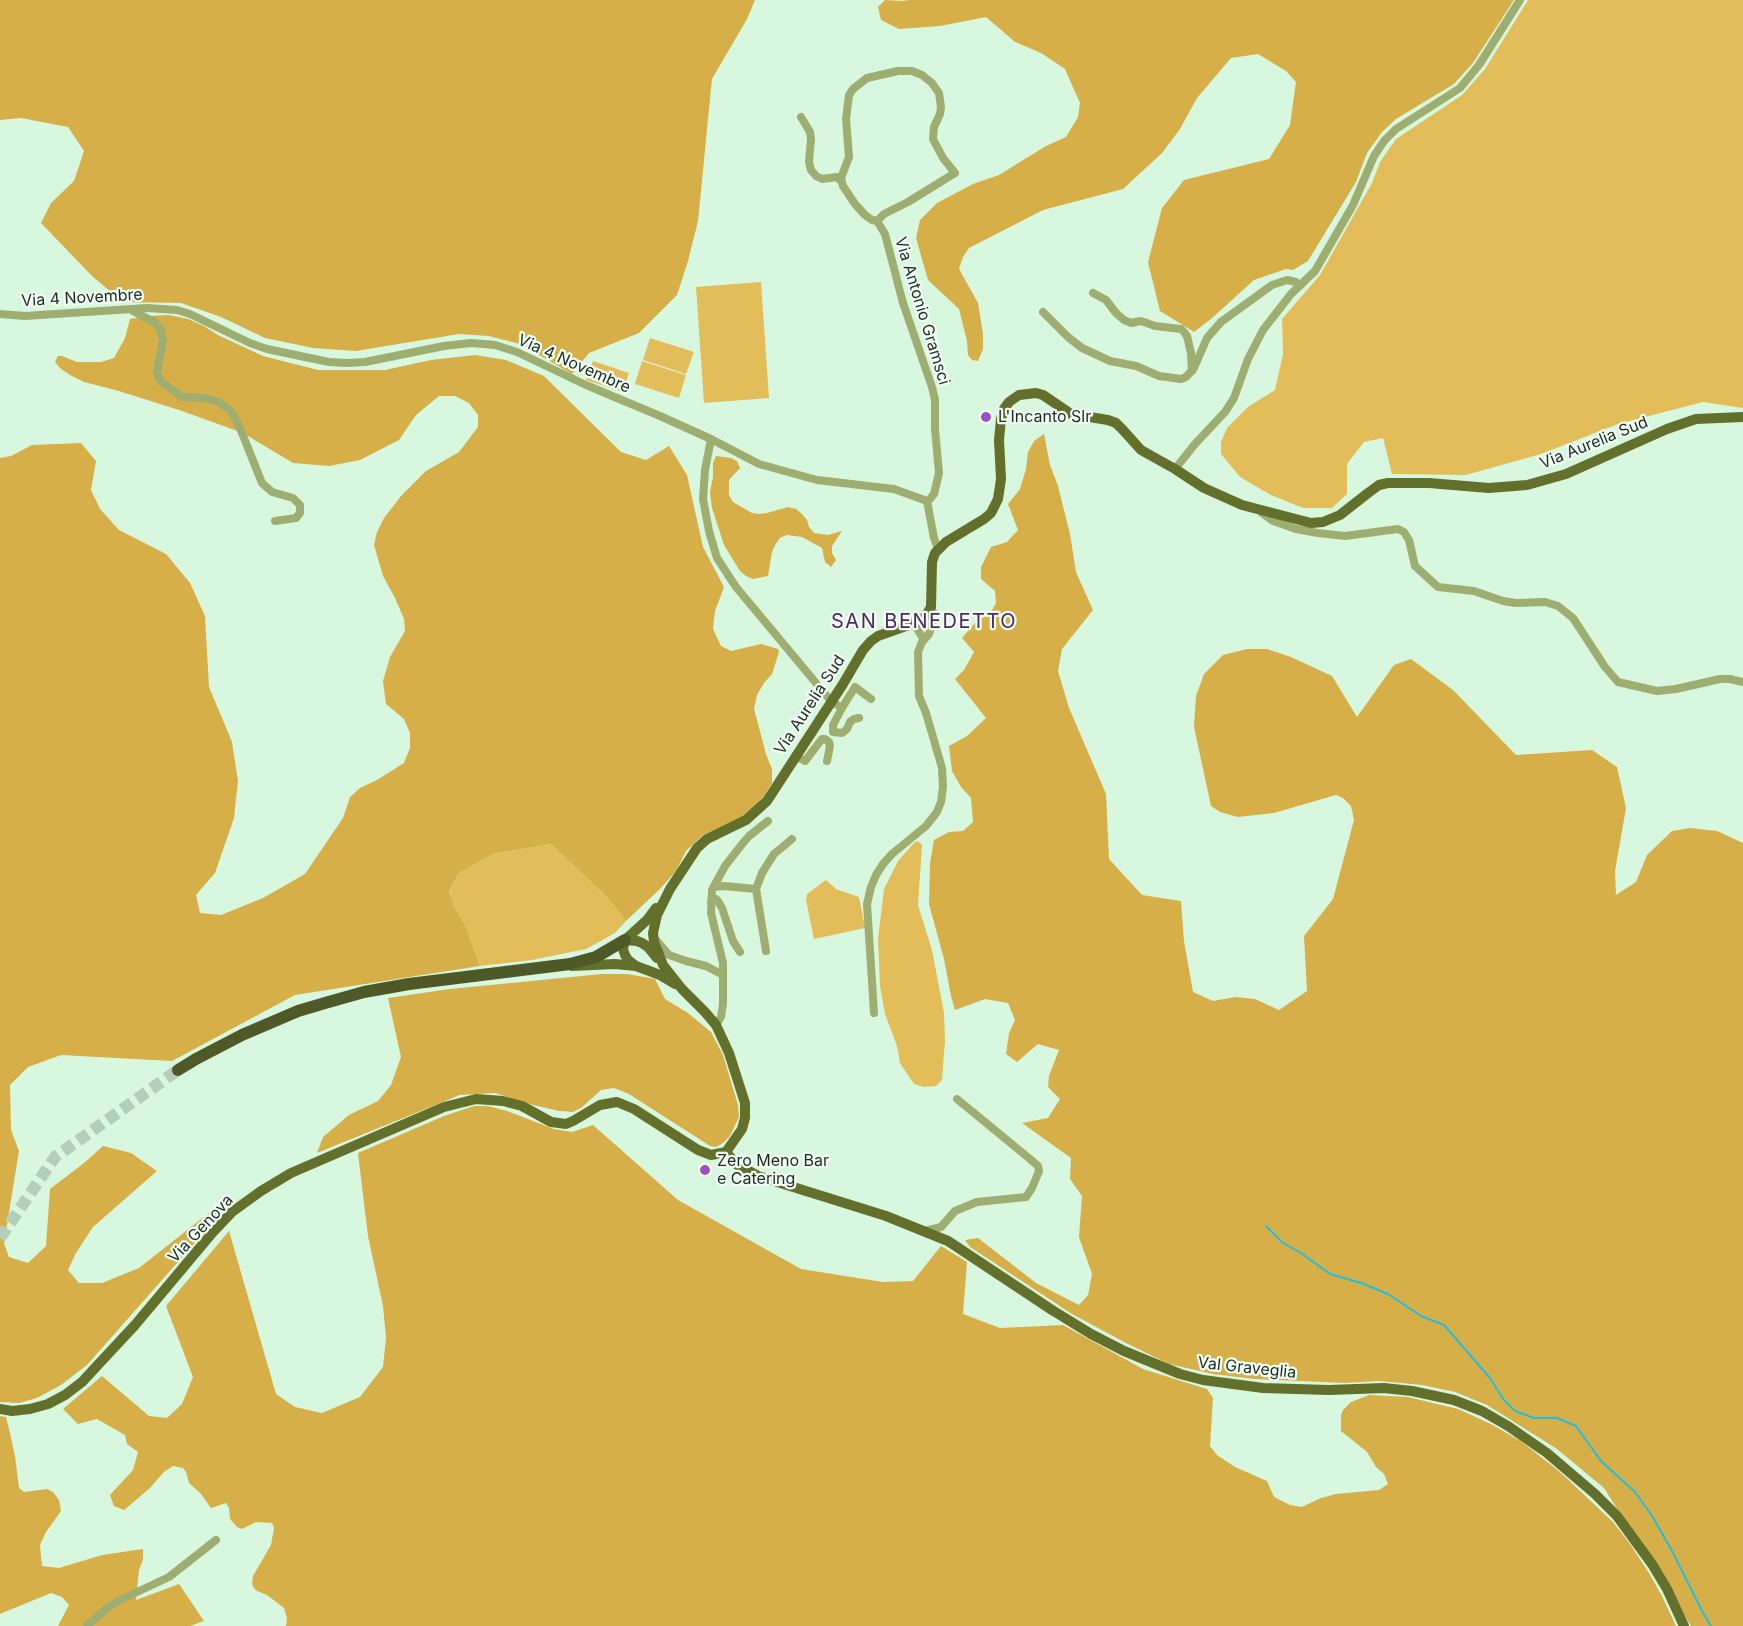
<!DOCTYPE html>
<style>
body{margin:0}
canvas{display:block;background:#d8f7df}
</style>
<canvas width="1743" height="1626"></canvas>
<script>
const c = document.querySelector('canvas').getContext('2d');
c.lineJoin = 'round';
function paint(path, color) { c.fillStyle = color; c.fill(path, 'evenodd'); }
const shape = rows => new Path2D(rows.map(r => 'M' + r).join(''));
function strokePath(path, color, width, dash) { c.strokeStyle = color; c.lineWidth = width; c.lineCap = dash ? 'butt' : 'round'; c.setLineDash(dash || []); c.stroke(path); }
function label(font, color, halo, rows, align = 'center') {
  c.font = font + ' Inter,sans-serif'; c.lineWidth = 4.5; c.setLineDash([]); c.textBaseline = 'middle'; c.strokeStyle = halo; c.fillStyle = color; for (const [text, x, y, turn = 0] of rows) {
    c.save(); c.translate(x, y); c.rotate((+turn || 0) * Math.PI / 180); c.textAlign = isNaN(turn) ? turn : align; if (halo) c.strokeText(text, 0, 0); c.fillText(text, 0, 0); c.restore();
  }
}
paint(shape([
 [1528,0,1743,0,1743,408,1703,402,1618,424,1541,454,1466,475,1392,474,1383,438,1364,442,1347,464,1347,494,1332,508,1303,508,1271,495,1240,477,1221,454,1221,442,1227,428,1248,407,1275,390,1283,354,1282,319,1320,275,1372,183,1380,162,1396,139,1462,95,1485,69],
 [761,282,769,398,704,403,696,287],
 [650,338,694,352,686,374,643,360],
 [593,361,629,373,623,392,586,380],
 [642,361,686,375,679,398,635,384],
 [918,841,922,845,918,905,932,950,944,1013,945,1041,942,1080,936,1086,924,1087,914,1084,900,1063,897,1046,885,1014,880,986,878,939,884,889,898,861,914,843],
 [551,844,607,897,626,921,615,933,586,949,532,960,480,966,466,927,454,906,449,893,459,873,493,854],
 [826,880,836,889,859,897,865,928,814,939,806,900,807,894]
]), '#e4bd5b');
paint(shape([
 [0,0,755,0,747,19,712,79,698,221,688,261,677,295,639,333,589,353,572,374,520,344,489,336,459,334,356,351,313,348,265,338,221,317,181,303,123,302,92,276,41,223,51,203,74,181,84,151,68,127,21,118,0,120],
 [885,0,902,1,909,0,1514,0,1473,63,1454,84,1396,119,1382,132,1367,153,1356,182,1308,261,1293,270,1286,269,1254,280,1211,319,1194,332,1160,311,1148,262,1162,208,1184,180,1269,159,1290,125,1296,82,1286,71,1258,54,1231,58,1197,98,1180,129,1162,153,1123,189,1043,210,969,248,963,257,959,269,978,303,983,334,983,349,978,361,972,360,968,355,967,341,959,309,928,280,916,238,920,220,937,203,973,184,999,175,1046,146,1066,137,1078,117,1080,103,1065,69,1041,53,1015,42,986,17,940,26,899,29,881,20,878,7],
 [169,315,188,319,204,326,218,335,263,356,318,370,385,370,431,360,475,355,506,360,544,376,621,452,646,460,669,446,687,475,703,547,724,587,715,611,713,629,721,646,731,651,761,644,778,649,779,652,772,674,764,683,757,695,754,709,766,754,772,769,772,783,764,796,753,808,741,818,703,835,686,851,676,871,660,889,626,921,607,897,551,844,493,854,459,873,449,892,454,906,466,927,480,966,295,995,172,1061,61,1055,28,1067,10,1085,11,1130,19,1151,4,1243,9,1257,28,1263,46,1246,50,1189,84,1163,103,1146,131,1153,157,1171,93,1227,76,1253,68,1270,79,1283,102,1283,139,1268,210,1212,222,1212,87,1365,61,1385,37,1398,19,1403,0,1402,0,458,11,456,32,445,81,443,96,461,91,490,100,509,119,530,166,554,190,583,205,616,209,687,232,742,238,781,234,818,215,873,196,895,200,913,221,915,263,898,305,874,343,818,350,797,360,788,377,780,404,763,410,748,410,733,404,719,386,704,383,681,390,657,405,631,404,619,395,598,383,576,374,545,377,532,384,518,401,496,426,471,459,452,478,427,478,415,469,403,455,396,439,396,416,415,399,440,360,460,329,466,293,463,243,433,182,411,119,391,84,382,70,375,60,368,55,362,58,356,62,356,77,362,101,362,114,358,125,338,130,319,148,316],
 [1044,434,1050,465,1058,486,1070,534,1076,572,1093,610,1062,649,1058,671,1069,708,1106,794,1109,859,1142,895,1181,901,1184,941,1193,992,1213,1001,1235,997,1255,999,1279,1010,1307,991,1304,936,1333,899,1354,820,1351,806,1343,798,1336,795,1274,813,1238,817,1220,812,1211,806,1194,727,1196,696,1204,674,1223,655,1247,649,1267,649,1291,657,1332,676,1357,717,1394,665,1411,659,1453,690,1516,755,1592,750,1617,767,1626,808,1615,871,1616,895,1636,882,1647,855,1672,831,1690,828,1717,831,1743,843,1743,1626,1691,1626,1604,1488,1557,1449,1487,1405,1455,1392,1422,1385,1379,1381,1344,1383,1255,1379,1213,1374,1169,1364,1126,1343,1072,1314,970,1247,965,1240,978,1238,1036,1283,1079,1305,1088,1295,1092,1274,1079,1237,1082,1196,1070,1179,1071,1158,1022,1123,1048,1118,1060,1099,1048,1087,1049,1076,1059,1050,1038,1044,1017,1062,1006,1054,1009,1033,1015,1020,1008,1003,985,999,955,1010,951,996,944,959,929,904,930,863,934,840,949,832,963,831,973,822,971,798,961,787,952,771,949,746,967,736,986,718,955,679,964,670,974,652,962,638,974,624,991,612,996,603,995,591,981,579,981,567,991,547,1007,542,1018,530,1008,504,1020,489,1026,469,1028,452,1034,441],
 [716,456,731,458,737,461,740,468,729,480,729,495,733,502,752,513,759,514,767,513,788,507,796,509,802,514,807,520,809,527,814,533,828,535,842,531,832,546,832,553,836,560,831,567,825,562,822,548,802,537,787,535,780,538,775,545,772,552,768,576,753,579,746,576,740,571,724,545,712,508,710,492,713,477,713,463],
 [602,974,628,974,655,979,665,999,688,1013,711,1032,723,1055,738,1105,739,1117,730,1136,723,1143,716,1147,710,1146,629,1094,614,1088,601,1090,581,1108,573,1112,559,1111,529,1104,495,1093,460,1095,317,1153,323,1137,349,1115,378,1101,391,1085,401,1057,388,998,450,989],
 [474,1106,488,1106,507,1111,554,1129,572,1132,593,1125,678,1200,801,1269,883,1282,913,1281,941,1246,967,1262,963,1314,1000,1328,1063,1325,1143,1369,1207,1389,1213,1398,1210,1446,1217,1455,1235,1467,1267,1481,1274,1497,1290,1505,1302,1507,1321,1498,1336,1494,1379,1490,1388,1484,1384,1474,1376,1467,1367,1452,1341,1431,1341,1415,1343,1410,1351,1402,1369,1395,1408,1397,1458,1409,1491,1424,1522,1442,1560,1472,1613,1522,1630,1544,1649,1573,1662,1596,1676,1626,286,1626,287,1618,284,1608,267,1595,257,1591,253,1587,252,1582,253,1576,271,1545,274,1528,272,1523,256,1522,242,1529,237,1527,230,1519,229,1508,226,1503,211,1508,201,1494,189,1483,186,1472,183,1468,173,1466,164,1472,149,1489,124,1510,114,1506,110,1495,133,1470,138,1452,127,1444,125,1435,97,1419,78,1424,63,1409,102,1376,149,1416,167,1418,182,1404,193,1377,166,1306,229,1231,276,1394,295,1407,322,1413,360,1397,383,1367,386,1338,383,1306,368,1236,358,1153,444,1116],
 [0,1416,6,1417,9,1429,15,1456,19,1488,24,1492,47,1489,53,1492,59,1500,61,1511,46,1532,40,1545,42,1566,59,1568,102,1555,143,1549,143,1559,139,1570,136,1600,179,1584,204,1621,190,1626,58,1626,69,1605,62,1597,51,1593,0,1614]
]), '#d6af49');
strokePath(shape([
 [1266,1226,1283,1243,1301,1253,1330,1274,1361,1283,1388,1294,1421,1316,1444,1325,1490,1378,1503,1399,1515,1411,1534,1418,1557,1418,1576,1426,1601,1461,1635,1492,1652,1516,1671,1549,1703,1613,1711,1626]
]), '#20bfdf', 2);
strokePath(shape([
 [0,1238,55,1157,178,1070]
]), '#b3ceb9', 12, [12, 6]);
strokePath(shape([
 [801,117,810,132,811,139,809,162,811,170,816,176,822,179,837,177,842,182],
 [877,221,884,214,908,202,955,173,943,158,933,139,934,127,940,114,941,107,939,93,932,83,922,75,912,71,898,71,867,78,853,89,849,95,846,119,849,157,841,178,843,186,855,204,865,215,872,220,877,221,885,234,903,303,932,387,935,400,935,429,939,473,934,494,930,499,927,501],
 [1093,293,1106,300,1116,313,1124,320,1131,323,1141,321,1155,326,1181,329,1184,332,1187,336,1191,353,1192,371],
 [133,311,156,323,161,331,163,340,157,372,159,378,163,383,182,397,205,398,219,402,226,407,231,411,240,428,262,483,272,492,293,498,300,505,300,513,296,518,275,521],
 [1043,312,1068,337,1082,348,1110,361,1136,366,1159,376,1181,379,1186,377,1194,368,1207,338,1221,322,1272,285,1287,280,1296,282,1300,286],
 [0,314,25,316,147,308,177,310,190,314,250,343,267,349,329,362,347,363,365,362,444,346,471,343,495,345,517,352,586,385,660,416,711,439,759,464,817,480,894,489,927,501],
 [711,439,705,470,703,499,709,531,717,558,736,587,831,701,842,708,855,687,871,699],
 [1175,469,1195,444,1225,412,1234,398,1248,359,1263,330,1291,294,1315,271,1353,205,1374,156,1384,141,1396,129,1460,88,1479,65,1520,0],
 [927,501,934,538,938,549],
 [1262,513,1273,521,1296,529,1318,533,1345,536,1398,529,1404,532,1409,540,1415,566,1438,587,1474,591,1503,601,1516,603,1545,602,1558,606,1573,618,1605,667,1618,682,1657,691,1676,689,1720,679,1730,679,1743,682],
 [914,624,924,640],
 [842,708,833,725,833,732,842,733,847,729,850,722,854,719,859,718],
 [795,756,805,761,822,739,825,739,829,742,830,746,827,761],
 [714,887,724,886,756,889,762,873,774,854,792,839],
 [756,889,766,951],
 [711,902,716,899,718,901,722,908,733,941,740,952],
 [655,939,669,955,686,961,706,966,723,975],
 [874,1013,867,904,871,887,876,875,883,864,892,854,926,826,937,812,941,802,943,787,942,768,926,713,919,696,918,652,922,642,929,634,933,621,933,612,931,607],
 [716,1025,721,1017,723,1004,723,963,711,913,712,890,725,866,743,843,749,836,768,821],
 [925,1231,941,1227,955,1211,977,1202,1026,1197,1032,1188,1039,1171,1038,1166,1030,1159,957,1099],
 [87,1626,107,1608,120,1600,169,1577,216,1540]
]), '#9ead70', 8);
strokePath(shape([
 [625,940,647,920,656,908],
 [625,940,637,941,642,943,648,947,657,958],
 [625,940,623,949,625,955,628,960,636,966],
 [572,966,615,964,636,966,660,975,675,984],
 [726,1152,736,1164,758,1176,886,1216,948,1241,1052,1310,1091,1334,1124,1351,1180,1374,1203,1380,1263,1388,1329,1390,1384,1388,1412,1391,1454,1400,1482,1411,1508,1426,1547,1453,1595,1494,1617,1516,1652,1564,1667,1589,1684,1626],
 [0,1409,12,1411,30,1409,48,1404,65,1395,82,1382,135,1325,213,1232,232,1212,261,1191,291,1173,444,1107,476,1099,503,1101,522,1106,551,1122,566,1124,573,1121,600,1105,617,1102,634,1109,698,1150,711,1155,726,1152,742,1129,745,1118,745,1103,729,1053,716,1025,705,1012,682,989,663,965,654,942,653,933,657,915,670,889,697,848,707,839,746,820,767,801,843,684,863,650,871,641,878,636,920,621,925,617,931,607,932,562,935,553,946,542,984,519,991,513,998,499,1001,479,999,440,1001,419,1004,409,1009,402,1019,395,1036,393,1043,395,1071,414,1108,420,1116,423,1123,430,1141,450,1175,469,1204,488,1242,505,1311,523,1323,522,1340,515,1368,493,1379,485,1388,483,1429,483,1489,488,1527,485,1566,474,1667,429,1696,419,1743,417]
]), '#62702b', 10);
strokePath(shape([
 [178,1070,196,1059,242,1035,298,1011,325,1003,364,992,409,984,570,964,596,957,625,940]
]), '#4e5927', 12);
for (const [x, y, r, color] of [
 [986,417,6,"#9d51c3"],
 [705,1170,6,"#9d51c3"]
]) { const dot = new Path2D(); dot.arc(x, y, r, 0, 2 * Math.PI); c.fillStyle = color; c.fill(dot); strokePath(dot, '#f2fff5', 2); }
label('16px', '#1e2a21', '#f2fff5', [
 ["Via 4 Novembre",82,298,-3],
 ["Via Antonio Gramsci",922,311,73],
 ["Via 4 Novembre",574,364,24],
 ["Via Aurelia Sud",1594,443,-22],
 ["Via Aurelia Sud",810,705,-57],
 ["Via Genova",201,1229,-47],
 ["Val Graveglia",1247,1368,6]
]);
label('16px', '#1e2a21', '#f2fff5', [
 ["L'Incanto Slr",998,417],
 ["Zero Meno Bar",717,1161],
 ["e Catering",717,1179]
], 'left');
c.letterSpacing = '1.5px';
label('20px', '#4d2960', '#f2fff5', [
 ["SAN BENEDETTO",924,622]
]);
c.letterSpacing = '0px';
</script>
